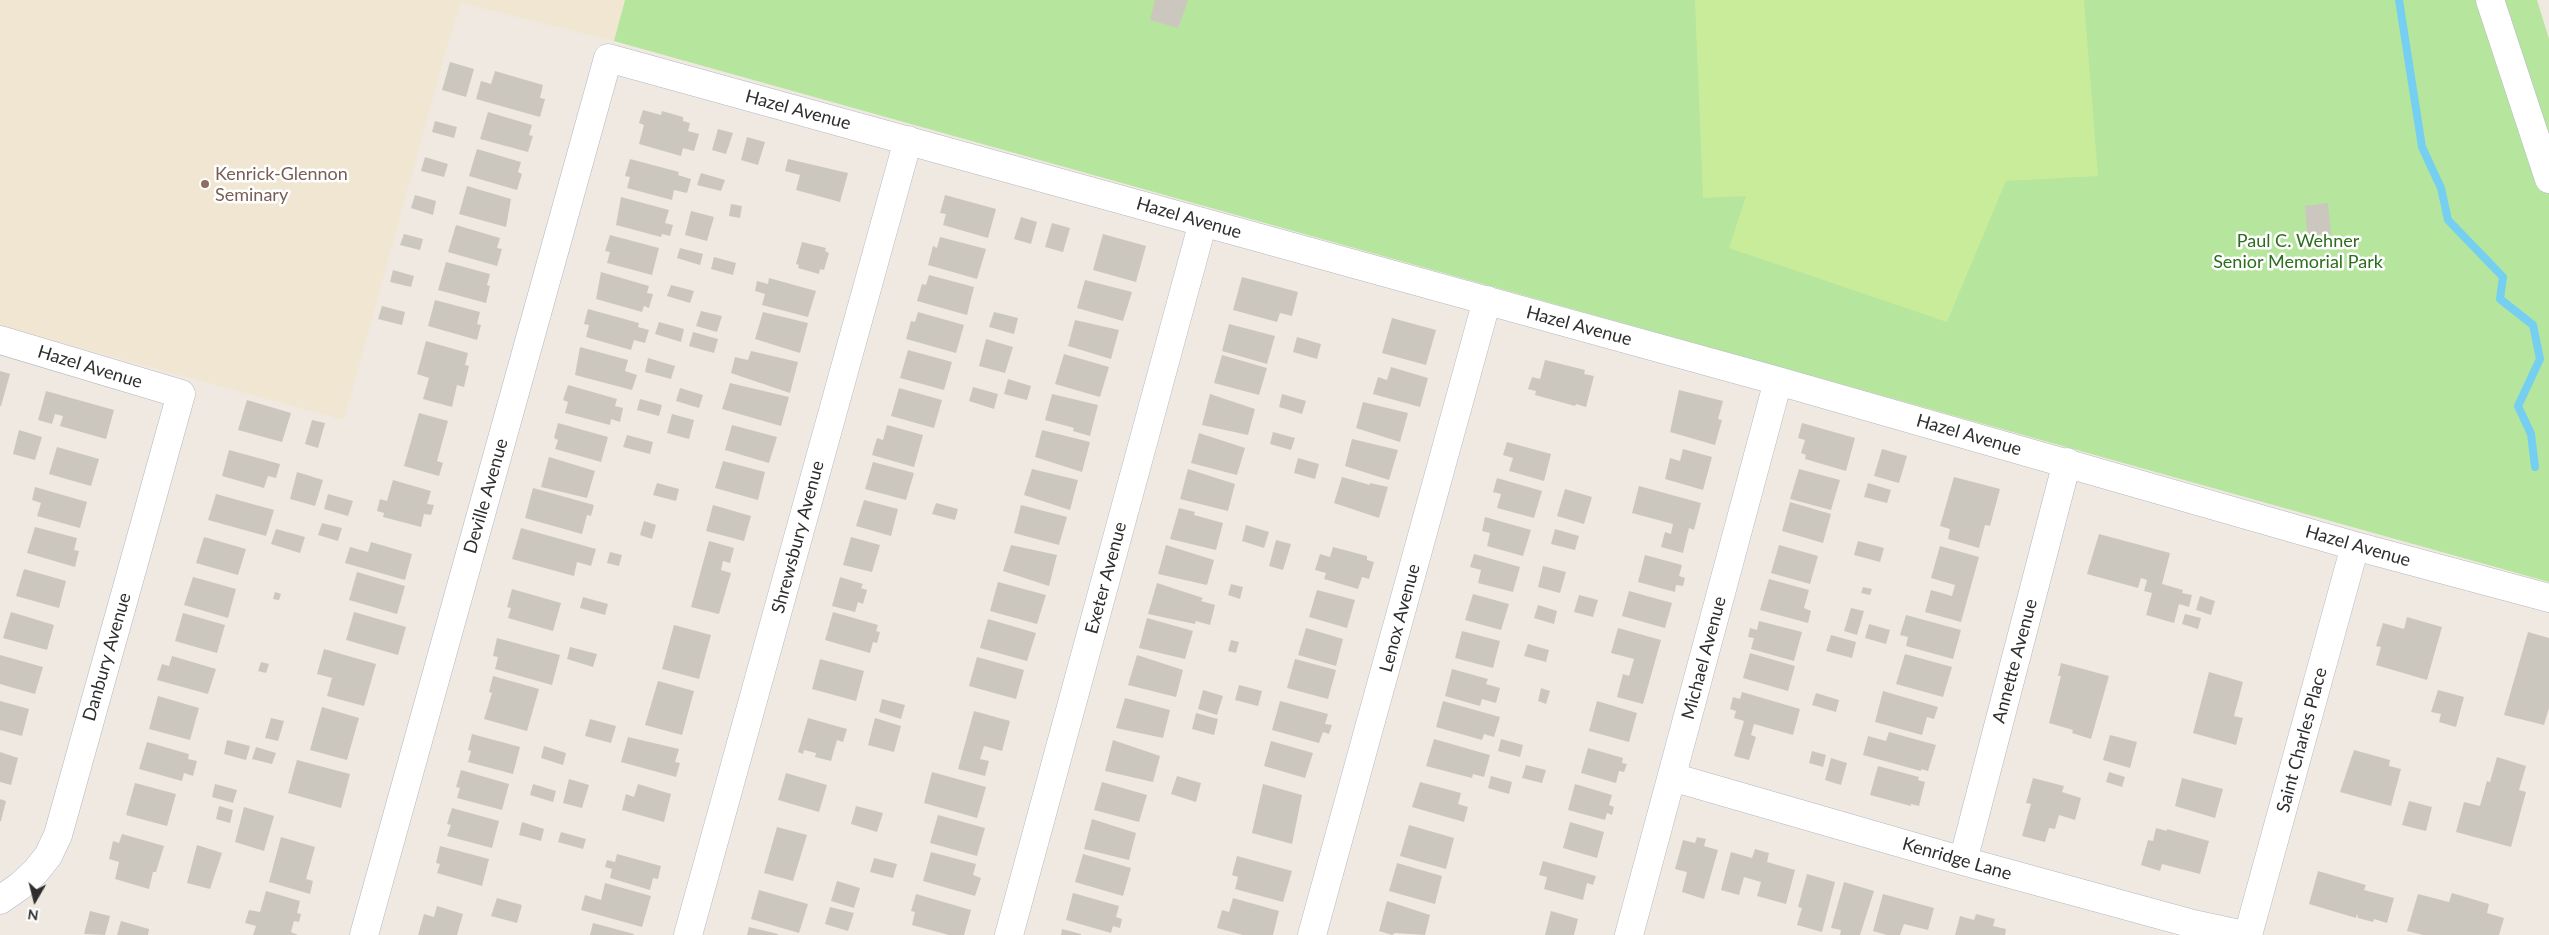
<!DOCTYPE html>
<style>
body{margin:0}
#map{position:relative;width:2549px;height:935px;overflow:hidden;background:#efe9e1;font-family:Lato,sans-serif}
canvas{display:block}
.north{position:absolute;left:10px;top:875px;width:50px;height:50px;-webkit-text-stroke:4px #fff;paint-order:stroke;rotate:188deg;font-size:14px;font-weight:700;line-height:20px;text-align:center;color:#2e2e2e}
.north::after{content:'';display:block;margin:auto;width:18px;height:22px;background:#2e2e2e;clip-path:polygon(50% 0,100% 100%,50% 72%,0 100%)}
</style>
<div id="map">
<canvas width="2549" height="935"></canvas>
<div class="north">N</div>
</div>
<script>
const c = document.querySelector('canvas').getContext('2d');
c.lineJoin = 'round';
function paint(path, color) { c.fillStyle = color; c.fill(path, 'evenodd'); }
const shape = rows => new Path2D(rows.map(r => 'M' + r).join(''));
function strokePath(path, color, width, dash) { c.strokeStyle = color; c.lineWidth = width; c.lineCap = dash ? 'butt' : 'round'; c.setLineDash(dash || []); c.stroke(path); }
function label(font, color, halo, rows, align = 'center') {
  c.font = font + ' Lato,sans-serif'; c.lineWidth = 5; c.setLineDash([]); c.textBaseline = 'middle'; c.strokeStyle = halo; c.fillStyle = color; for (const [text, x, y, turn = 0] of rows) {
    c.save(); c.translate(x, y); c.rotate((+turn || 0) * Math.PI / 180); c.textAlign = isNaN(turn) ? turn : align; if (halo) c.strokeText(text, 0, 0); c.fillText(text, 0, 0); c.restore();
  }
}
paint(shape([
 [0,0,625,0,614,41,461,3,450,36,344,420,0,326]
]), '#f0e6d1');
paint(shape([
 [625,0,2537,0,2549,39,2549,582,614,41]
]), '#b6e59e');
paint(shape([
 [1695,0,2084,0,2098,176,2006,181,1947,322,1729,248,1746,196,1703,198]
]), '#c9ec9a');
strokePath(shape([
 [2399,0,2422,147,2441,188,2448,220,2503,277,2500,299,2533,325,2540,359,2518,406,2531,434,2535,467]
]), '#75cff0', 8);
paint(shape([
 [1155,0,1188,0,1178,28,1150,20],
 [450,62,474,69,466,97,442,90],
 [495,71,543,85,540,98,545,99,540,117,476,99,481,81,491,84],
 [643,110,661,115,662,111,683,117,683,121,690,123,688,131,699,134,694,151,683,148,681,156,639,144,644,125,639,123],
 [488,112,532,125,529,135,533,136,528,152,480,139],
 [435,121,457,127,454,138,432,132],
 [718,129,733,133,726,154,712,150],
 [747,137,765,142,758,165,741,160],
 [477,149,521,162,518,172,522,174,517,190,469,176],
 [425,157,448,164,444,177,421,171],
 [630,159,679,172,678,175,691,179,687,193,674,190,672,200,627,188,630,177,625,176],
 [788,159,848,173,840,202,796,190,800,175,785,171],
 [701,173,725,180,721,191,697,185],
 [467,186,511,199,506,227,459,214],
 [415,195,436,201,433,215,411,208],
 [945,195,996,209,988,238,943,225,946,214,940,213],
 [621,197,669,210,665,223,673,225,670,236,662,234,661,237,616,225],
 [2328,203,2331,234,2307,235,2305,206],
 [731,204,742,206,740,218,729,216],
 [691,211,714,217,707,241,685,235],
 [1021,217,1037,222,1031,244,1014,239],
 [1052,223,1070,228,1063,252,1045,247],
 [456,225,500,238,497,248,502,249,497,266,448,252],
 [404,234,423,239,420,250,400,245],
 [1103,234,1146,246,1136,282,1093,270],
 [610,235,659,248,652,275,607,263,610,252,605,251],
 [940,237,986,249,977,279,928,265,933,246,937,248],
 [802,242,826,248,825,251,829,253,824,270,820,269,819,274,798,268,799,265,796,264],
 [680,248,703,254,700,265,677,258],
 [714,257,736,263,733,275,711,269],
 [446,262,490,274,487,285,490,286,486,303,438,290],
 [393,270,414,276,411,287,390,282],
 [601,272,649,286,647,293,653,294,649,308,644,306,642,312,596,299],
 [929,275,974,287,967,315,917,301,922,284,926,285],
 [1242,277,1298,292,1292,316,1280,313,1277,322,1233,310],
 [769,278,816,291,808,317,762,305,765,294,755,291,757,281,768,284],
 [1085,280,1132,292,1123,321,1077,308],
 [671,285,694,291,690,303,667,296],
 [435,300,480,312,477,324,481,325,477,340,428,326],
 [382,306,405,312,402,325,378,319],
 [588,309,639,323,638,327,649,330,645,343,634,340,631,350,586,337,589,325,584,324],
 [701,311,722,316,717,332,696,326],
 [763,312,808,323,800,353,755,339],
 [918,312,964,325,956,353,906,339,911,321,915,322],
 [994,312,1018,318,1014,334,989,327],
 [1392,318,1436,330,1426,365,1382,353],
 [1075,320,1119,330,1111,359,1068,346],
 [659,322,684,329,681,342,655,334],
 [1229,324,1275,336,1267,364,1222,351],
 [693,332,718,339,714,353,689,346],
 [1297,337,1321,344,1317,359,1293,352],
 [986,339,1013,347,1005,373,979,366],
 [426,341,468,353,465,365,469,366,464,387,457,385,452,407,423,399,429,378,417,374],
 [580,347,628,360,625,371,637,375,632,390,575,375],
 [908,350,952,362,944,390,900,378],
 [751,351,798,362,790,393,731,373,735,357,748,360],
 [1064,354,1109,367,1100,397,1055,384],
 [1222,355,1267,368,1259,395,1214,383],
 [648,358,675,366,671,379,645,372],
 [1545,360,1585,370,1584,374,1594,376,1586,407,1576,404,1575,406,1535,395,1536,391,1528,389,1532,377,1540,379],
 [1391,367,1428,378,1420,407,1373,394,1378,377,1387,380],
 [0,371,10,374,1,406,0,406],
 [1008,379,1031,386,1027,400,1004,394],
 [730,383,789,397,781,426,722,409],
 [568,385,617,399,615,406,623,408,620,422,611,419,610,425,565,413,568,402,563,400],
 [973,387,998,394,994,409,969,401],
 [680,388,703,395,699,408,676,401],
 [899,388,942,400,934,428,891,416],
 [1679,390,1723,401,1718,419,1722,420,1715,445,1670,432],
 [46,391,114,410,106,439,60,426,63,416,55,414,52,424,38,420],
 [1052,394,1098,405,1090,436,1073,431,1074,428,1045,420],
 [1210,394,1255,409,1248,435,1202,425],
 [1282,394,1306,401,1302,414,1279,407],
 [640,399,662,405,659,416,637,410],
 [247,400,291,413,282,442,238,430],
 [1363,402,1408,413,1400,442,1356,428],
 [419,413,448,421,437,461,443,463,439,476,404,466],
 [672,414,694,420,689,439,667,433],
 [312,420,325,423,318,448,305,444],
 [558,423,608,437,601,462,555,449,558,440,554,438],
 [1802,423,1855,438,1846,471,1805,459,1806,455,1801,453,1805,440,1798,438],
 [732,425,777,437,769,463,725,450],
 [887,425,923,435,914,467,872,455,877,438,883,440],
 [19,430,42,437,35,460,13,454],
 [1042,430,1090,442,1082,472,1035,457],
 [1273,432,1295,438,1291,450,1270,444],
 [1199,433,1245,448,1237,475,1191,463],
 [627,435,653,442,650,454,623,447],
 [1352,439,1398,450,1389,480,1345,466],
 [1507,442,1551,454,1544,481,1509,471,1513,458,1503,455],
 [57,447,99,459,91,486,49,474],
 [1683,449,1712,457,1703,490,1665,479,1670,458,1680,461],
 [1882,449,1907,456,1899,483,1874,476],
 [229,450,280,464,276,478,268,476,264,488,222,476],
 [549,457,595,471,587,498,541,487],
 [1298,458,1319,464,1315,479,1294,473],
 [723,461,765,472,758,500,715,488],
 [873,462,914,473,906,500,865,489],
 [1032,469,1078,480,1070,510,1024,495],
 [1188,469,1235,484,1228,511,1180,499],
 [1799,469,1840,480,1831,510,1790,499],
 [297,472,323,480,315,506,290,499],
 [1342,477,1370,485,1370,483,1388,487,1379,518,1334,503],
 [1954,477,2000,489,1990,526,1985,525,1979,548,1948,539,1950,529,1940,526],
 [1497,478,1542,491,1534,518,1497,508,1501,494,1493,492],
 [393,480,431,491,427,504,434,505,431,515,424,514,421,527,383,517,384,513,377,511,380,499,387,501],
 [657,483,679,489,676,501,653,495],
 [1868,483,1891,490,1887,503,1864,497],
 [1639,486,1701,503,1694,530,1689,528,1683,553,1661,547,1665,532,1671,534,1673,524,1632,513],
 [35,487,87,502,80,528,37,516,41,503,32,500],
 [533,488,594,505,591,516,587,515,582,534,525,518],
 [1565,489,1592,497,1584,524,1557,516],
 [216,494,274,510,266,536,208,520],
 [328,494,353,501,348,516,324,509],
 [864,500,898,509,891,536,856,526],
 [1790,502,1831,514,1823,543,1782,531],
 [936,503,958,509,955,520,932,514],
 [713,505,751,516,744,541,706,531],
 [1021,505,1067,517,1059,545,1014,533],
 [1179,508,1195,512,1194,515,1223,523,1216,550,1170,539],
 [1485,517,1531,530,1523,556,1487,546,1490,533,1482,531],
 [644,521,656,525,652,539,640,535],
 [322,523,342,528,338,541,318,535],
 [1246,525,1269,532,1264,548,1242,541],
 [35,527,77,538,74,550,79,551,75,567,27,553],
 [521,528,596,549,591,566,577,562,574,576,512,559],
 [276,529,305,537,300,553,271,544],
 [1555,529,1579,536,1575,550,1551,544],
 [2099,534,2170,553,2162,584,2183,590,2182,593,2192,595,2189,607,2179,604,2174,623,2146,615,2152,593,2144,591,2147,580,2141,578,2138,588,2087,574],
 [204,537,246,549,238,575,196,563],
 [851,537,880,545,872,572,843,565],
 [1276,540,1291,544,1283,570,1269,566],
 [709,541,734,548,730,563,723,561,721,570,731,573,719,614,691,607],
 [1858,541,1884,548,1880,562,1854,555],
 [371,542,412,554,405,580,345,563,350,547,368,552],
 [1011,545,1057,555,1049,586,1003,571],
 [1166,545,1214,560,1207,585,1158,574],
 [1779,545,1818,556,1810,584,1771,573],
 [1940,546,1979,557,1961,622,1925,612,1931,590,1952,596,1955,585,1931,578],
 [1333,547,1367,556,1367,560,1374,562,1369,579,1362,577,1358,589,1324,579,1326,573,1315,570,1320,554,1330,557],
 [610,552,622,555,619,566,607,563],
 [1474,554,1520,567,1513,592,1478,583,1481,570,1470,567],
 [1645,555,1682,565,1679,576,1685,578,1683,586,1676,585,1675,592,1638,582],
 [1543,566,1566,572,1560,593,1538,587],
 [24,569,66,581,59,608,16,596],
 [357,572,405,586,397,614,349,600],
 [193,577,236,589,228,618,184,605],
 [840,577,863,584,861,588,867,590,863,604,858,602,855,612,832,606],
 [1769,579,1809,590,1804,608,1811,611,1808,623,1760,610],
 [998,582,1046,595,1037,624,990,611],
 [1157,583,1203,598,1201,601,1215,605,1210,625,1196,621,1195,624,1148,614],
 [1231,584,1243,587,1240,599,1228,595],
 [1863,587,1872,589,1870,595,1861,593],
 [512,589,561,603,553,631,508,618,511,608,507,607],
 [1317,590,1355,600,1347,628,1309,617],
 [1629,591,1672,603,1665,628,1622,616],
 [275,592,281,594,279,600,273,599],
 [1473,594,1509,604,1501,630,1465,620],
 [1579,595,1598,600,1593,617,1574,612],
 [2200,596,2215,601,2211,615,2196,610],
 [583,597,608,604,605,615,580,608],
 [1538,605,1557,611,1554,624,1534,618],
 [1851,608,1864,611,1857,635,1844,631],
 [11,612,54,625,47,650,3,638],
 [354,612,406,627,398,655,346,640],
 [833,612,878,625,876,631,880,632,877,643,873,642,870,653,825,640],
 [183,613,225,625,217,653,175,641],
 [2185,614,2201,618,2198,629,2182,624],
 [1906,615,1961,630,1953,659,1906,646,1908,637,1900,635],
 [2407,617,2442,627,2427,680,2376,665,2381,647,2376,646,2383,623,2404,629],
 [1147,618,1193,631,1185,659,1139,648],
 [988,619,1036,633,1027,661,980,648],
 [1759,621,1802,632,1794,661,1751,649,1754,638,1748,637,1750,628,1757,630],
 [1869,624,1890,630,1886,644,1865,638],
 [674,625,711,635,699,679,662,669],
 [1306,628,1343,639,1336,666,1298,655],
 [1618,628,1661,640,1643,704,1617,697,1623,674,1629,676,1634,659,1611,653],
 [1462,631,1500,641,1493,668,1455,658],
 [2528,632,2549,638,2549,708,2544,725,2504,715],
 [1831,635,1856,642,1852,658,1826,651],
 [497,638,560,655,552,685,495,669,498,657,493,656],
 [1231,640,1239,642,1236,653,1228,651],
 [1528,644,1549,650,1546,662,1524,656],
 [570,647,597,654,593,667,567,659],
 [324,649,376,664,364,706,327,696,332,678,317,674],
 [1750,653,1795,666,1788,691,1743,678],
 [1905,654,1952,667,1943,697,1896,684],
 [0,655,43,667,35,694,0,684],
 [1137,655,1183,670,1176,697,1128,685],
 [172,656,216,669,208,694,157,680,162,664,169,666],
 [977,657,1024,670,1016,699,969,686],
 [820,659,864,671,856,701,812,689],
 [1295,659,1336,670,1328,699,1287,688],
 [261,662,269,664,266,673,258,671],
 [2061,663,2109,676,2091,739,2072,733,2073,730,2049,723,2061,676,2058,676],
 [1452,669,1488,679,1486,684,1500,688,1496,703,1482,699,1480,706,1445,696],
 [2209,672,2243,682,2234,716,2243,718,2236,745,2193,733],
 [493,676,539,689,527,731,484,719,492,693,489,692],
 [658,681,694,691,682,735,645,725],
 [1239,685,1262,691,1258,706,1235,700],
 [1541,688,1550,691,1546,704,1538,701],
 [1203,690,1223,696,1217,715,1198,709],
 [2438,690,2464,697,2456,727,2439,722,2441,714,2431,712],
 [1883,691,1938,707,1934,719,1927,717,1922,735,1875,722],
 [1742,692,1800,709,1793,735,1754,724,1751,735,1756,737,1749,760,1734,756,1744,721,1734,718,1736,711,1730,709,1733,697,1740,699],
 [1816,693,1839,700,1836,712,1812,705],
 [158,696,199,708,190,740,149,729],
 [1125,698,1170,710,1163,738,1116,728],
 [882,699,905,705,901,719,879,712],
 [0,701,29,709,22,736,0,730],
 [1280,701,1328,714,1325,724,1332,725,1329,734,1323,732,1319,743,1272,730],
 [1443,701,1500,717,1494,737,1484,734,1482,740,1436,727],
 [1597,701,1637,713,1629,742,1589,731],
 [322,707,359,718,347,760,310,750],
 [974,711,1010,721,1002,751,984,746,980,759,989,761,985,776,958,769],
 [1196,713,1218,719,1214,735,1192,729],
 [271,718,284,721,278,741,265,738],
 [808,718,847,729,843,742,837,740,831,761,815,757,816,753,804,750,803,754,798,752],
 [875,718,901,726,894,752,868,745],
 [590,719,616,726,611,743,585,736],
 [1889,732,1936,745,1928,771,1921,769,1921,771,1863,755,1868,736,1886,741],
 [472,734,520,747,513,774,468,762,471,751,468,750],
 [2110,735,2137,742,2130,768,2103,760],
 [628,737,679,749,675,762,680,763,676,777,621,762],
 [1434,739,1490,755,1484,777,1473,774,1472,778,1426,766],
 [1501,739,1523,745,1520,757,1498,751],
 [227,740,250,746,246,760,224,754],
 [1113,740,1160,756,1153,782,1105,771],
 [1271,741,1313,753,1305,778,1264,766],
 [147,742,189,754,188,759,197,761,193,776,184,773,182,781,139,769],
 [544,746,566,753,563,765,541,758],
 [256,747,276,753,272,764,252,759],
 [1588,748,1623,758,1622,763,1627,764,1624,772,1619,771,1616,783,1581,773],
 [2354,750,2390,760,2389,766,2401,769,2391,806,2340,792],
 [1812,751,1826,755,1823,767,1809,763],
 [0,752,18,758,11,785,0,782],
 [2497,757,2526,766,2519,790,2526,792,2511,847,2456,832,2464,802,2480,806,2487,781,2490,782],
 [1831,758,1847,763,1841,785,1825,780],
 [297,760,350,774,341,808,288,793],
 [1526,765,1546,770,1542,783,1522,778],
 [1878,766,1919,777,1918,780,1925,782,1919,806,1911,804,1911,806,1870,795],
 [461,770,509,784,502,810,457,798,460,788,456,787],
 [932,772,986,787,977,818,924,803],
 [2109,772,2125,777,2122,787,2106,782],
 [786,773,827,785,819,812,778,800],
 [1177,776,1201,783,1196,802,1171,794],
 [1491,776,1512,782,1509,794,1488,788],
 [2033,778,2064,786,2062,792,2081,798,2075,820,2059,815,2055,829,2049,828,2045,842,2022,836,2031,804,2026,803],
 [2182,778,2223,789,2215,818,2175,806],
 [569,779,589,785,582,808,563,803],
 [1102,782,1147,795,1139,822,1094,810],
 [1420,782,1461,793,1458,804,1468,807,1464,822,1412,807],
 [135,783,176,794,167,826,126,815],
 [215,784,237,790,233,803,212,797],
 [533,784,556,791,553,802,530,795],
 [638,784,671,794,664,822,622,810,626,794,634,797],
 [1263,784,1302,795,1292,844,1252,833],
 [1575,784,1612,795,1609,805,1614,807,1612,815,1607,813,1605,820,1568,810],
 [0,799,6,801,1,821,0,821],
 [2409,801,2432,807,2426,831,2402,825],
 [219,806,233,810,230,823,216,819],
 [856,806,883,813,877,832,851,824],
 [244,807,274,816,264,851,235,842],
 [452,808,499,821,492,848,447,836,451,825,447,824],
 [938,815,985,828,977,856,930,843],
 [1092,819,1136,833,1129,860,1084,849],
 [522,822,544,829,541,841,519,835],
 [1570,822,1604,832,1597,858,1563,848],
 [1409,825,1454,838,1446,869,1400,856],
 [777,827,807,835,793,881,764,873],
 [2156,828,2167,831,2167,829,2209,841,2200,874,2162,864,2160,871,2141,865,2148,840,2153,841],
 [561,832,586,839,583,849,558,842],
 [122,834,164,846,156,872,153,872,149,889,115,879,119,862,109,859,113,841,119,843],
 [281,837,315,847,306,879,313,881,310,894,269,882],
 [1697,837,1706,839,1704,846,1718,850,1704,899,1682,892,1687,872,1675,869,1683,840,1695,843],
 [197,845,222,853,210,889,187,883],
 [440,846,489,859,482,886,437,873,440,864,436,863],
 [1755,849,1769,853,1767,862,1795,870,1786,904,1757,896,1761,882,1744,877,1739,895,1721,890,1731,852,1752,858],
 [931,852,976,864,973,875,981,878,975,896,923,881],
 [617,854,661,866,658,879,653,878,650,890,610,878,612,869,605,867,607,860,615,862],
 [1083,854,1131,868,1123,896,1075,882],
 [1237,856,1292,871,1283,902,1235,889,1238,877,1232,875],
 [874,858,897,864,893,878,870,872],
 [1543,861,1596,876,1593,885,1587,883,1583,900,1544,889,1547,877,1539,875],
 [1397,863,1442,876,1435,904,1389,891],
 [2318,871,2366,885,2364,890,2394,898,2387,923,2374,919,2373,922,2358,918,2357,914,2356,918,2309,904],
 [1807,874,1835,882,1822,932,1797,925,1802,908,1798,907],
 [837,881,860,888,854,908,831,901],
 [1844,882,1874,891,1860,935,1840,935,1841,930,1831,928],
 [605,883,651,896,642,927,581,910,585,895,601,900],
 [759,890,808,904,799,933,751,919],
 [266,891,300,901,297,913,301,914,299,922,294,921,291,932,298,935,253,935,256,926,245,923,249,910,260,912],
 [1073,893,1119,906,1116,917,1122,919,1120,928,1113,926,1111,933,1066,920],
 [2452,893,2489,904,2487,913,2504,918,2499,935,2423,935,2407,931,2418,894,2449,902],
 [916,894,971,910,964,935,949,935,912,925,915,912,911,911],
 [1883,894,1934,908,1928,930,1904,924,1900,935,1887,935,1873,931],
 [497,898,522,905,517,923,491,916],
 [1233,898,1279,911,1273,935,1243,935,1217,928,1222,910,1229,912],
 [1387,901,1430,915,1425,935,1395,933,1392,935,1379,931],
 [437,906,463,914,457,935,418,935,424,914,434,917],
 [830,907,854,913,848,931,825,924],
 [90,911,110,916,105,935,84,934],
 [1551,911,1578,919,1574,935,1545,935],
 [1976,914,1995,919,1993,926,2006,929,2005,935,1955,935,1960,916,1974,920],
 [121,921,149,929,148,935,117,935],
 [593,923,634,934,634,935,590,935],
 [749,927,778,934,778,935,747,935],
 [1062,929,1081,934,1081,935,1061,935]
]), '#cbc7bf');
const minor = shape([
 [2490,0,2549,179],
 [0,340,181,394,58,835,48,856,36,871,20,886,0,900],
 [1672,777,1963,861,2193,924,2244,935],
 [1963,861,2067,462],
 [364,935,608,58,1778,381,2355,546,2549,598],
 [688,935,908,140],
 [1009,935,1203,222],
 [1312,935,1487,300],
 [1629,935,1778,381],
 [2248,935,2355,546]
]);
strokePath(minor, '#b4b7c1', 29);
strokePath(minor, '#fff', 28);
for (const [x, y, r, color] of [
 [205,184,5,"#8d6e63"]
]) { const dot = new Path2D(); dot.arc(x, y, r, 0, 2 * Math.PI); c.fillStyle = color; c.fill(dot); strokePath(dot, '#fff', 2); }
label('18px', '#2e2e2e', '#fff', [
 ["Hazel Avenue",798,110,15],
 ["Hazel Avenue",1189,218,16],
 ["Hazel Avenue",1579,326,15],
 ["Hazel Avenue",90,367,17],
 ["Hazel Avenue",1969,435,16],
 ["Deville Avenue",486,496,-74],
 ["Shrewsbury Avenue",798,537,-75],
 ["Hazel Avenue",2358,546,16],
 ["Exeter Avenue",1106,578,-75],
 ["Lenox Avenue",1400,618,-75],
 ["Danbury Avenue",107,657,-74],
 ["Michael Avenue",1704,658,-75],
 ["Annette Avenue",2015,661,-75],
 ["Saint Charles Place",2302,740,-75],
 ["Kenridge Lane",1957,859,16]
]);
label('18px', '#785e54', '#fff', [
 ["Kenrick-Glennon",215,174],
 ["Seminary",215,195]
], 'left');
label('18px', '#2c6e1b', '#fff', [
 ["Paul C. Wehner",2298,241],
 ["Senior Memorial Park",2298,262]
]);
</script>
